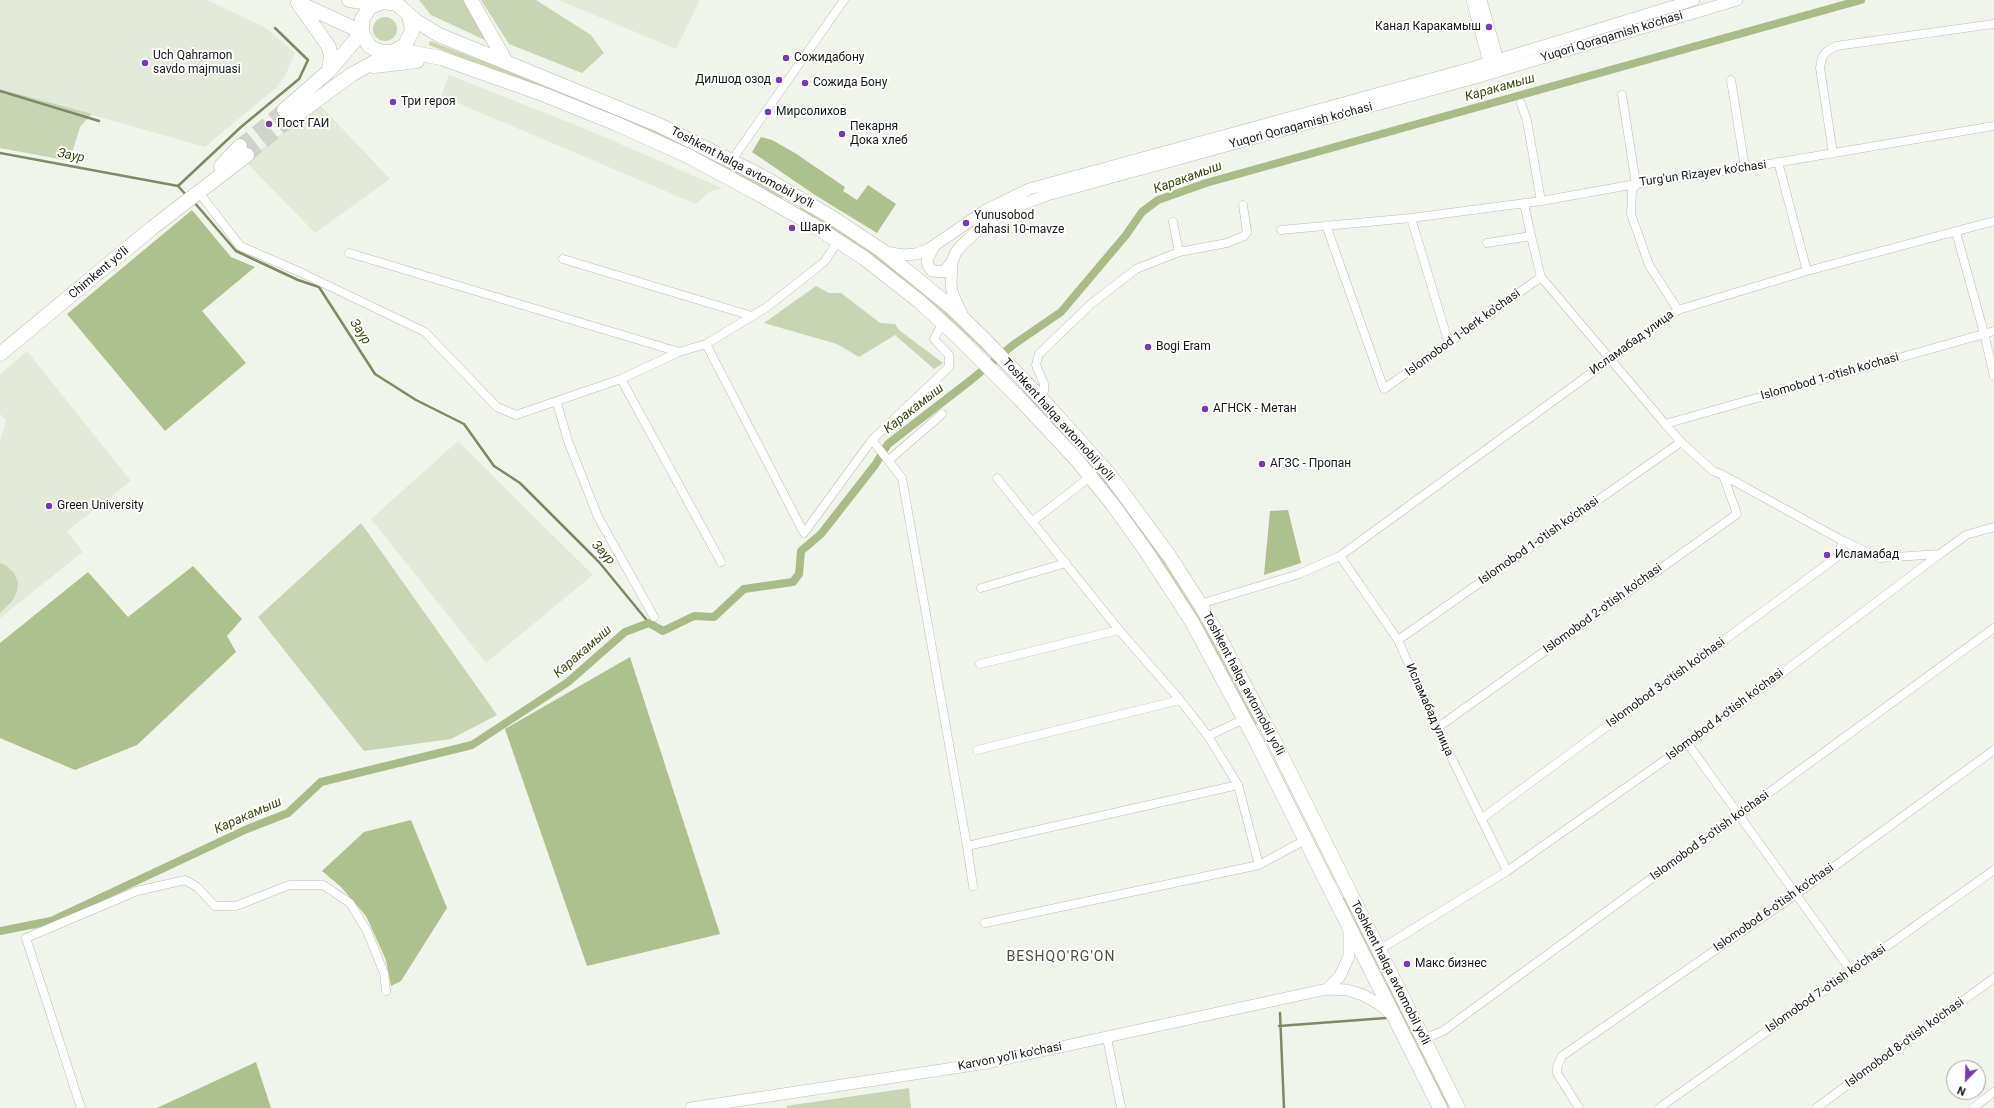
<!DOCTYPE html>
<meta charset="utf-8">
<style>
body{margin:0}
#map{position:relative;width:1994px;height:1108px;overflow:hidden;background:#f1f4eb;font-family:Roboto,sans-serif}
canvas{display:block}
.north{position:absolute;left:1946px;top:1060px;width:40px;height:40px;box-sizing:border-box;background:#fff;border:1px solid #a2a3a1;border-radius:50%;rotate:203deg;font-size:11px;font-weight:700;line-height:16px;text-align:center;color:#171815}
.north::after{content:'';display:block;margin:auto;width:14px;height:18px;background:#763bb0;clip-path:polygon(50% 0,100% 100%,50% 72%,0 100%)}
</style>
<div id="map">
<canvas width="1994" height="1108"></canvas>
<div class="north">N</div>
</div>
<script>
const c = document.querySelector('canvas').getContext('2d');
c.lineJoin = 'round';
function paint(path, color) { c.fillStyle = color; c.fill(path, 'evenodd'); }
const shape = rows => new Path2D(rows.map(r => 'M' + r).join(''));
function strokePath(path, color, width, dash) { c.strokeStyle = color; c.lineWidth = width; c.lineCap = dash ? 'butt' : 'round'; c.setLineDash(dash || []); c.stroke(path); }
function label(font, color, halo, rows, align = 'center') {
  c.font = font + ' Roboto,sans-serif'; c.lineWidth = 4; c.setLineDash([]); c.textBaseline = 'middle'; c.strokeStyle = halo; c.fillStyle = color; for (const [text, x, y, turn = 0] of rows) {
    c.save(); c.translate(x, y); c.rotate((+turn || 0) * Math.PI / 180); c.textAlign = isNaN(turn) ? turn : align; if (halo) c.strokeText(text, 0, 0); c.fillText(text, 0, 0); c.restore();
  }
}
paint(shape([
 [0,0,207,0,266,28,295,53,286,74,278,86,205,147,0,89],
 [558,0,700,0,676,49],
 [449,75,581,127,722,188,709,192,696,204,441,96],
 [320,105,390,179,315,233,245,161],
 [27,351,131,481,67,531,83,552,0,618,0,441,6,420,0,414,0,374],
 [458,441,593,575,486,663,371,519]
]), '#e4eada');
paint(shape([
 [419,0,463,0,476,18,487,41,431,15],
 [481,0,536,0,591,35,604,53,582,73,509,44],
 '373 29a12 12 0 1 1 24 0a12 12 0 1 1-24 0Z',
 [430,41,584,99,661,131,784,196,782,200,582,104,429,45],
 [0,89,92,114,80,127,73,150,75,162,0,148],
 [801,206,875,253,928,294,1008,368,1096,468,1149,537,1172,573,1217,647,1257,724,1253,726,1063,436,1005,371,942,312,925,298,799,210],
 [816,286,829,293,841,293,880,323,895,324,899,330,943,363,934,369,895,335,859,357,837,344,764,323],
 [361,523,497,715,451,739,364,751,258,617],
 [0,563,7,566,14,573,18,582,17,591,13,600,0,613],
 [1270,752,1336,883,1332,885,1266,754],
 [1344,897,1450,1108,1444,1108,1339,900],
 [909,1088,911,1108,787,1108,786,1106]
]), '#c9d4b3');
paint(shape([
 [761,137,772,140,795,153,845,187,843,191,857,200,868,185,896,204,877,233,815,195,752,152],
 [192,210,231,257,255,267,202,311,246,363,165,431,67,314],
 [1288,510,1301,563,1264,575,1270,511],
 [193,566,242,619,227,636,236,652,137,745,75,770,0,738,0,643,88,572,128,617],
 [630,657,720,934,587,966,505,729],
 [411,820,447,908,401,981,391,986,386,960,366,916,341,887,322,871,364,832],
 [256,1062,271,1108,157,1108]
]), '#aec08b');
strokePath(shape([
 [0,91,99,121],
 [0,153,178,186,187,196],
 [178,186,241,127,299,79,308,60,275,28],
 [194,202,236,251,298,280,319,287,375,374,416,400,464,424,494,466,520,483,599,562,649,623],
 [1280,1013,1284,1108],
 [1279,1026,1386,1018]
]), '#7d8a64', 2.5);
strokePath(shape([
 [0,931,51,921,247,829,288,813,321,782,472,745,568,682,625,632,649,623,663,631,694,616,714,617,744,589,793,582,799,574,801,551,821,534,875,465,888,444,971,380,1013,345,1061,312,1126,235,1142,212,1158,200,1206,183,1861,0]
]), '#a9bb86', 8);
strokePath(shape([
 [240,146,284,110],
 [247,155,291,119]
]), '#d0d3cb', 14, [14, 7]);
const street = shape([
 [1731,80,1745,168],
 [1622,95,1636,184,1632,191,1631,214,1649,265,1678,310],
 [1521,103,1527,121,1541,201],
 [1833,153,1820,68,1822,58,1826,52,1836,46,1994,24],
 [732,160,844,0],
 [1778,162,1807,271],
 [198,191,240,246,302,273,425,332,497,407,516,415,621,379,679,352,706,344,767,307,814,270,825,261,838,241],
 [1411,218,1449,344],
 [1173,222,1179,252,1227,243,1244,236,1247,232,1243,205],
 [1326,225,1384,389,1541,277],
 [1281,230,1411,218,1541,201,1636,184,1745,168,1994,126],
 [1956,232,1984,333,1994,376],
 [1531,236,1541,277,1665,424,1681,442,1713,471,1723,475,1843,541,1880,558,1940,554,1966,535,1994,527],
 [1487,243,1531,236,1524,203],
 [349,253,679,352],
 [563,259,752,316],
 [706,344,804,533,872,440,949,367,949,355,934,339,943,322],
 [621,379,721,562],
 [1040,397,1044,391,1044,384,1036,365,1039,354,1091,304,1136,269,1179,252],
 [557,403,568,441,598,517,654,617],
 [1665,424,1994,331],
 [872,440,902,478,967,846,973,886],
 [889,460,942,414],
 [997,478,1119,630,1180,700,1208,736,1238,785,1259,865],
 [1033,521,1090,477],
 [1340,556,1398,640,1437,728,1507,871],
 [981,588,1066,563],
 [1200,604,1299,574,1340,556,1678,310,1807,271,1994,221],
 [1398,640,1681,442],
 [980,664,1119,630],
 [1437,728,1737,514,1723,475],
 [1208,736,1240,721],
 [1688,744,1851,971],
 [977,750,1180,700],
 [1481,819,1837,557,1843,541],
 [967,846,1238,785],
 [985,923,1259,865,1305,840],
 [1379,950,1507,871,1688,744,1940,554],
 [1107,1038,1121,1108],
 [1424,1039,1443,1031,1994,628],
 [81,1108,26,938,137,891,185,880,197,887,215,906,236,906,289,885,323,885,350,903,367,931,384,973,386,991],
 [1579,1108,1557,1073,1557,1067,1562,1056,1795,895,1994,750],
 [1659,1108,1994,870],
 [1816,1108,1994,978],
 [1973,1108,1994,1092]
]);
const secondary = shape([
 [1472,0,1489,62,1494,68],
 [1481,0,1498,60,1497,67],
 [934,246,927,260,928,265,932,271,944,272,952,262],
 [885,252,903,255,916,254,929,249,986,210,1029,189,1471,68,1694,0],
 [962,314,953,295,951,285,952,262,956,252,961,246,978,230,1015,207,1028,202,1047,195,1475,78,1737,0],
 [1327,989,1340,976,1349,956,1349,929],
 [691,1108,987,1063,1327,989,1347,990,1363,995,1379,1004,1392,1015]
]);
const highway = shape([
 [349,0,376,4],
 [471,0,506,62],
 [298,3,329,47,331,56,329,71],
 [299,3,362,32],
 [374,66,417,61],
 [284,110,329,71,362,32],
 [291,119,351,75,405,45,412,31,409,15],
 [221,166,240,146],
 [0,354,152,228,247,155],
 [1440,1108,1257,743,1192,622,1146,551,1113,505,1077,460,1018,397,958,337,919,301,864,258,813,225,755,192,688,156,617,124,545,95,441,58,409,52,384,52,376,50,369,46,362,32,362,19,370,7,383,2,397,4,416,21,439,35,659,125,763,177,833,218,881,250,951,307,985,340,1050,408,1109,474,1170,557,1200,604,1220,639,1271,735,1458,1108]
]);
strokePath(street, '#babdb4', 9);
strokePath(secondary, '#babdb4', 12);
strokePath(highway, '#babdb4', 15);
strokePath(street, '#fff', 8);
strokePath(secondary, '#fff', 11);
strokePath(highway, '#fff', 14);
for (const [x, y, r, color] of [
 [1489,27,4,"#763bb0"],
 [786,58,4,"#763bb0"],
 [145,63,4,"#763bb0"],
 [779,80,4,"#763bb0"],
 [805,83,4,"#763bb0"],
 [393,102,4,"#763bb0"],
 [768,112,4,"#763bb0"],
 [269,124,4,"#763bb0"],
 [842,134,4,"#763bb0"],
 [966,223,4,"#763bb0"],
 [792,228,4,"#763bb0"],
 [1148,347,4,"#763bb0"],
 [1205,409,4,"#763bb0"],
 [1262,464,4,"#763bb0"],
 [49,506,4,"#763bb0"],
 [1827,555,4,"#763bb0"],
 [1407,964,4,"#763bb0"]
]) { const dot = new Path2D(); dot.arc(x, y, r, 0, 2 * Math.PI); c.fillStyle = color; c.fill(dot); strokePath(dot, '#fff', 1.5); }
label('12px', '#171815', '#fff', [
 ["Канал Каракамыш",1481,27,"right"],
 ["Uch Qahramon",153,56],
 ["savdo majmuasi",153,70],
 ["Сожидабону",794,58],
 ["Дилшод озод",771,80,"right"],
 ["Сожида Бону",813,83],
 ["Три героя",401,102],
 ["Мирсолихов",776,112],
 ["Пост ГАИ",277,124],
 ["Пекарня",850,127],
 ["Дока хлеб",850,141],
 ["Yunusobod",974,216],
 ["dahasi 10-mavze",974,230],
 ["Шарк",800,228],
 ["Bogi Eram",1156,347],
 ["АГНСК - Метан",1213,409],
 ["АГЗС - Пропан",1270,464],
 ["Green University",57,506],
 ["Исламабад",1835,555],
 ["Макс бизнес",1415,964]
], 'left');
label('12px', '#171815', '#fff', [
 ["Yuqori Qoraqamish ko'chasi",1612,37,-17],
 ["Yuqori Qoraqamish ko'chasi",1301,126,-15],
 ["Toshkent halqa avtomobil yo'li",742,168,28],
 ["Turg'un Rizayev ko'chasi",1703,174,-8],
 ["Chimkent yo‘li",99,273,-40],
 ["Islomobod 1-berk ko'chasi",1463,333,-36],
 ["Исламабад улица",1632,343,-36],
 ["Islomobod 1-o'tish ko'chasi",1830,377,-16],
 ["Toshkent halqa avtomobil yo'li",1058,420,48],
 ["Islomobod 1-o'tish ko'chasi",1539,541,-35],
 ["Islomobod 2-o'tish ko'chasi",1603,609,-36],
 ["Islomobod 3-o'tish ko'chasi",1666,683,-36],
 ["Toshkent halqa avtomobil yo'li",1243,684,62],
 ["Исламабад улица",1429,710,66],
 ["Islomobod 4-o'tish ko'chasi",1725,715,-37],
 ["Islomobod 5-o'tish ko'chasi",1710,836,-36],
 ["Islomobod 6-o'tish ko'chasi",1774,908,-35],
 ["Toshkent halqa avtomobil yo'li",1390,973,63],
 ["Islomobod 7-o'tish ko'chasi",1826,989,-35],
 ["Islomobod 8-o'tish ko'chasi",1905,1043,-36],
 ["Karvon yo‘li ko'chasi",1010,1057,-11]
]);
label('italic 13px', '#39480d', '#fff', [
 ["Каракамыш",1500,88,-16],
 ["Заур",71,156,11],
 ["Каракамыш",1188,178,-20],
 ["Заур",360,332,57],
 ["Каракамыш",914,409,-38],
 ["Заур",603,553,47],
 ["Каракамыш",583,652,-41],
 ["Каракамыш",248,816,-24]
]);
c.letterSpacing = '1px';
label('14px', '#4c4f47', '#fff', [
 ["BESHQO'RG'ON",1061,957]
]);
c.letterSpacing = '0px';
</script>
